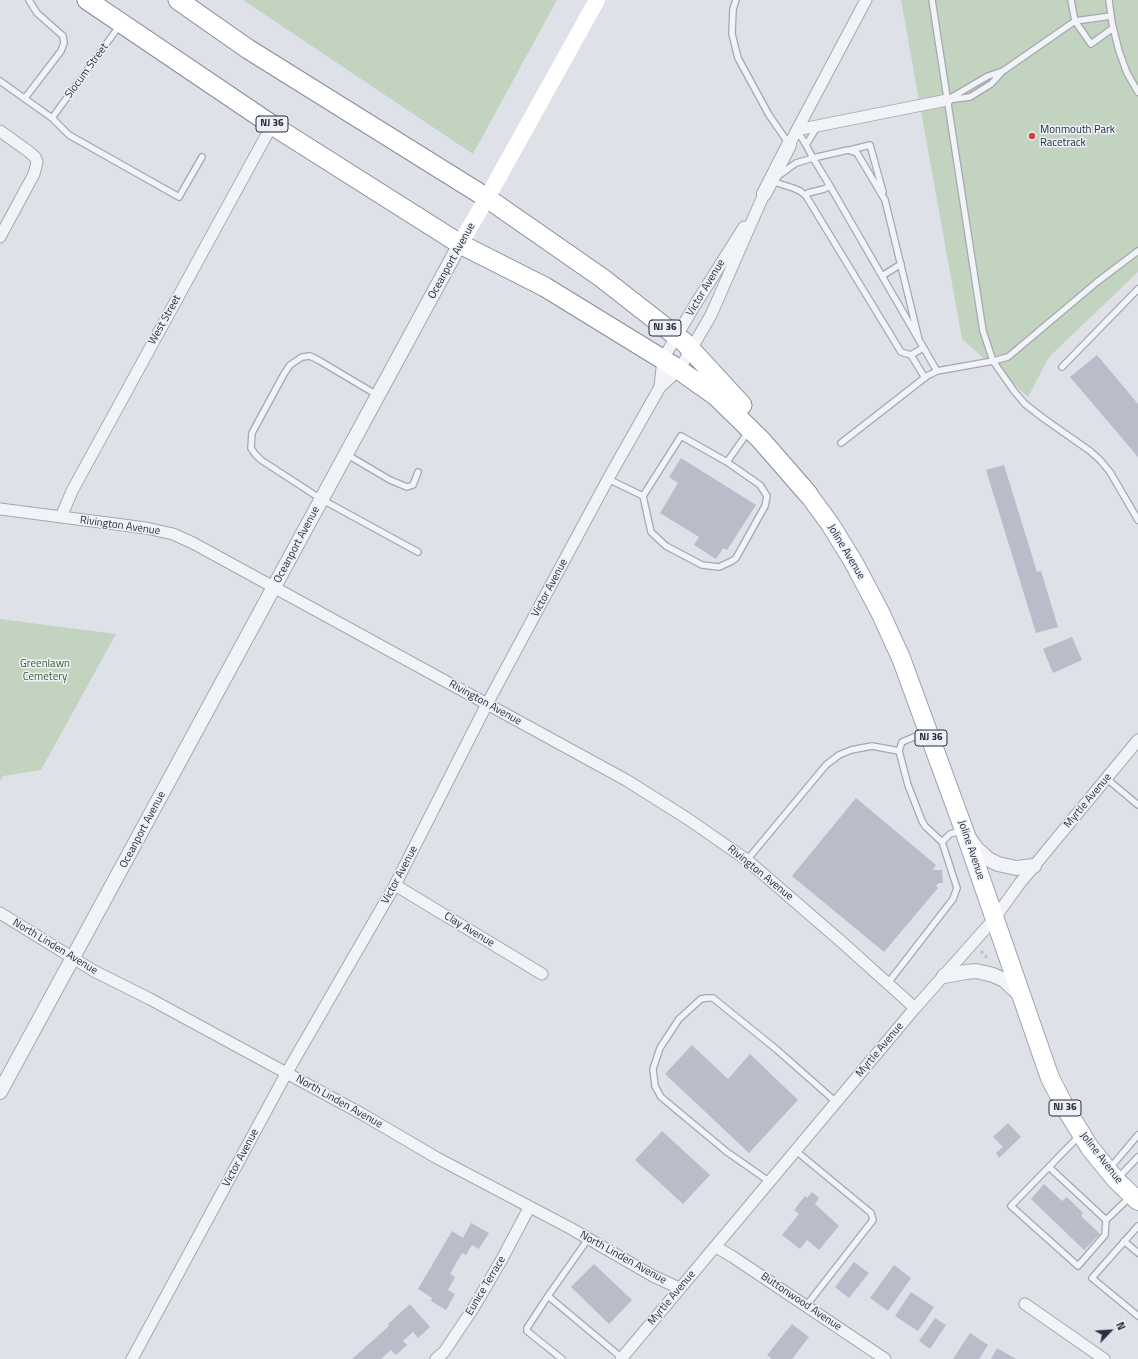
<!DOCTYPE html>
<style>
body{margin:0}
#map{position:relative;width:1138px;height:1359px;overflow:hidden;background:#dfe1e9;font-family:"Titillium Web",sans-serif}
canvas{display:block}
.north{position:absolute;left:1090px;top:1311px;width:40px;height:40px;-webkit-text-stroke:3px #eef0f6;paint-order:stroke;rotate:65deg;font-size:11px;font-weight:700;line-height:16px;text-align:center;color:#272d41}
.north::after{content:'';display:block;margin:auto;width:14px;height:18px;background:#272d41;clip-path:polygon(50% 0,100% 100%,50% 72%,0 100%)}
</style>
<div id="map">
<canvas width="1138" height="1359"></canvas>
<div class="north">N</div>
</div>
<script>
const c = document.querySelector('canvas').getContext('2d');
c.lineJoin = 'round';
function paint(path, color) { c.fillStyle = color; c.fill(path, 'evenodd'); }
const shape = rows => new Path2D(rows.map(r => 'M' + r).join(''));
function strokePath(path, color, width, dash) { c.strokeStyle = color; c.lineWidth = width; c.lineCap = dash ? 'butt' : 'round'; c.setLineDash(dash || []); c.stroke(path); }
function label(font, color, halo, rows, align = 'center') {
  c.font = font + ' "Titillium Web",sans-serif'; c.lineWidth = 3; c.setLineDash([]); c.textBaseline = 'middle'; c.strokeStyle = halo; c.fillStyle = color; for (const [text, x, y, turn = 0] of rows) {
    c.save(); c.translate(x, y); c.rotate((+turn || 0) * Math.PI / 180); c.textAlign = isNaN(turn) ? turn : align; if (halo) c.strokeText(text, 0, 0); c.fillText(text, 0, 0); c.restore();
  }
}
paint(shape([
 [243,0,557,0,473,154],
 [901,0,1138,0,1138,272,1049,357,1028,397,962,339],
 [0,619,116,634,41,770,3,776,0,781]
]), '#c2d3bf');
paint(shape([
 [1097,355,1138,404,1138,457,1070,377],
 [681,458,756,505,727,550,723,548,716,559,694,545,699,537,660,513,678,483,669,477],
 [1004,465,1037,572,1041,571,1058,627,1036,633,986,470],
 [1072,637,1082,660,1053,673,1043,649],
 [856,798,936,865,933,869,935,870,942,870,943,883,938,883,936,886,938,888,884,952,792,876],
 [692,1045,728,1079,750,1054,798,1100,749,1153,665,1074],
 [1008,1123,1021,1137,999,1158,996,1153,1003,1147,993,1137],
 [662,1131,710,1175,683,1204,635,1160],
 [1044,1184,1062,1201,1067,1197,1083,1213,1081,1216,1100,1234,1084,1250,1031,1199],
 [812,1192,819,1198,815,1204,839,1226,819,1250,807,1240,800,1249,782,1235,799,1214,794,1210,805,1196,807,1198],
 [471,1223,489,1233,479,1249,472,1245,466,1255,462,1253,450,1274,455,1277,448,1290,455,1294,446,1310,431,1301,432,1298,418,1289,452,1231,463,1238],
 [854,1262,869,1273,849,1298,835,1287],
 [594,1264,632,1300,609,1324,571,1287],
 [894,1265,911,1278,888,1311,870,1298],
 [911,1292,934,1307,918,1331,895,1316],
 [410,1304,430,1327,418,1338,413,1332,403,1341,407,1345,396,1355,391,1350,381,1359,352,1359,389,1326,388,1324],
 [935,1318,946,1325,930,1349,919,1341],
 [792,1324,809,1337,792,1359,772,1359,767,1355],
 [970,1333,988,1345,979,1359,953,1359],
 [997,1348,1016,1359,991,1359]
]), '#b9bcc9');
const service = shape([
 [736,0,733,9,732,34,738,58,769,115,789,144],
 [932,0,983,331,993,361,1014,391,1025,404,1043,418,1090,451,1100,460,1110,472,1138,520],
 [1109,0,1112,23,1119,51,1127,73,1138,92],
 [1111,16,1075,21,1091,44,1113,28],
 [1003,71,991,84,970,97,947,100,988,76,1003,71],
 [1003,71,1075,21,1071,0],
 [0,81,52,118,69,135,179,197,202,157],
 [25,98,61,51,64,43,63,36,37,13,29,0],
 [52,118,120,25],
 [806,145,817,127],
 [850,150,870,145,883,192],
 [778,176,796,163,813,158,848,150,857,153,885,200,919,340,830,186,813,158,806,145,797,130],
 [771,181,793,188,800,191,806,196,901,352,911,355,925,378],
 [805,195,808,193,824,189,830,186],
 [882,276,901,264],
 [919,340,937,371],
 [911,355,923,348],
 [1062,367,1138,289],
 [377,395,320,361,310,356,302,357,290,365,284,374,252,433,251,448,255,454,261,460,321,499,418,552],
 [841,443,927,376,937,371,993,361,1008,357,1097,282,1138,251],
 [346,454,390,480,407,487,413,485,418,472],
 [608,479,643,496,681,436,727,462],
 [643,496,651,532,666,546,702,565,719,567,732,561,736,558,765,506,767,496,760,485,727,462,748,432],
 [926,732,902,742,899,751,908,785,922,821,925,826,942,842],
 [1107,779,1138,805],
 [747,860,826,765,839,755,851,750,872,746,899,751],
 [888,983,953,899,957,888,942,842,950,834,961,831],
 [1080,1135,1011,1206,1078,1266,1105,1235,1106,1220,1130,1197],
 [796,1151,871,1213,873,1220,806,1306],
 [1049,1167,1106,1220],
 [1110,1168,1138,1135],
 [1118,1178,1138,1157],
 [770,1182,727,1152,661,1097,655,1086,653,1069,660,1048,679,1019,701,999,707,998,713,998,776,1049,836,1102],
 [1138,1226,1092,1278,1138,1316],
 [588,1239,548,1296,622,1358],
 [1124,1241,1138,1253],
 [548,1296,527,1328,527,1331,562,1359]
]);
const minor = shape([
 [797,130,947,100],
 [0,131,28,151,35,157,37,162,34,174,0,237],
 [789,145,866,0],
 [660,387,663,359,695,305,744,227],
 [0,509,146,528,173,534,193,543,626,780,688,819,747,860,844,944,915,1008],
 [61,517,72,491,272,125],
 [395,885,542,974],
 [0,913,94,971,150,999,362,1114,437,1158,570,1228,653,1276,679,1288],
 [716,1247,733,1257,885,1359],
 [1025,1304,1104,1359],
 [132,1359,286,1074,395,885,487,704,608,479,660,387,679,370,711,315,764,194],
 [436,1359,444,1352,474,1307,502,1259,529,1208],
 [621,1359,915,1008,994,919,1020,883,1138,740]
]);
const tertiary = shape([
 [764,194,789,145],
 [969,838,977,849,988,859,998,864,1016,868,1034,866],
 [944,976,966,972,976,971,985,973,993,975,1004,980,1021,996],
 [0,1092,460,244]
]);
const primary = shape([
 [808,494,830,524,854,563,880,612,901,658,964,830,1050,1078,1066,1109,1090,1148,1116,1180,1138,1201]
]);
const trunk = shape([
 [87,0,272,125,460,244,545,287,672,365,716,396,761,440,808,494],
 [178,0,248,49,487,198,602,278,684,342,742,405]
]);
strokePath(service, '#a4a7b3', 8);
strokePath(minor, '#a4a7b3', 13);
strokePath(tertiary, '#a4a7b3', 16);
strokePath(primary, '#9da4b5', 20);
strokePath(trunk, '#858ca0', 21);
strokePath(shape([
 [981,951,987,958]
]), '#b9bcc4', 2.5, [3, 3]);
strokePath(service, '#f2f3f7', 5.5);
strokePath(minor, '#f2f3f7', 11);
strokePath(tertiary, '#f2f3f7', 14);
strokePath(shape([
 [460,244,487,198,597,0]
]), '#fff', 16);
strokePath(primary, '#fff', 18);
strokePath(trunk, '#fff', 19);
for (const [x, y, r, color] of [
 [1032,136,4,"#d53d3f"]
]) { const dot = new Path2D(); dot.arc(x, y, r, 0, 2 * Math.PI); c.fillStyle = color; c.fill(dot); strokePath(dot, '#eef0f6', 1.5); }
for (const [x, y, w] of [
 [272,124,32],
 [665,328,32],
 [931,738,32],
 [1065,1108,32]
]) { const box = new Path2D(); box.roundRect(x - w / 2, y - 8, w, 16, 3); c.fillStyle = '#eef0f6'; c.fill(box); strokePath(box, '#272d41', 1); }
label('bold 10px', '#272d41', null, [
 ["NJ 36",272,124],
 ["NJ 36",665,328],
 ["NJ 36",931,738],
 ["NJ 36",1065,1108]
]);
label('11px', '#272d41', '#eef0f6', [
 ["Slocum Street",87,71,-54],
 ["Oceanport Avenue",452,261,-61],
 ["Victor Avenue",706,288,-59],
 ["West Street",165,320,-61],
 ["Rivington Avenue",120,526,8],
 ["Oceanport Avenue",297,545,-62],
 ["Joline Avenue",846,552,59],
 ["Victor Avenue",550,588,-62],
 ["Rivington Avenue",485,703,29],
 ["Myrtle Avenue",1088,801,-50],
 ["Oceanport Avenue",143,830,-62],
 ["Joline Avenue",971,850,71],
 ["Rivington Avenue",760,873,39],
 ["Victor Avenue",400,875,-62],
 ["Clay Avenue",469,930,31],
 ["North Linden Avenue",55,947,31],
 ["Myrtle Avenue",880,1050,-50],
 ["North Linden Avenue",339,1102,29],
 ["Victor Avenue",241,1158,-62],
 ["Joline Avenue",1101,1158,52],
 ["North Linden Avenue",623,1258,29],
 ["Eunice Terrace",486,1286,-59],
 ["Myrtle Avenue",672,1298,-50],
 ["Buttonwood Avenue",801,1302,34]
]);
label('11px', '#272d41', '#eef0f6', [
 ["Monmouth Park",1040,130],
 ["Racetrack",1040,143]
], 'left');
label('11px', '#365d33', '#eef0f6', [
 ["Greenlawn",45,664],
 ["Cemetery",45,677]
]);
</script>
